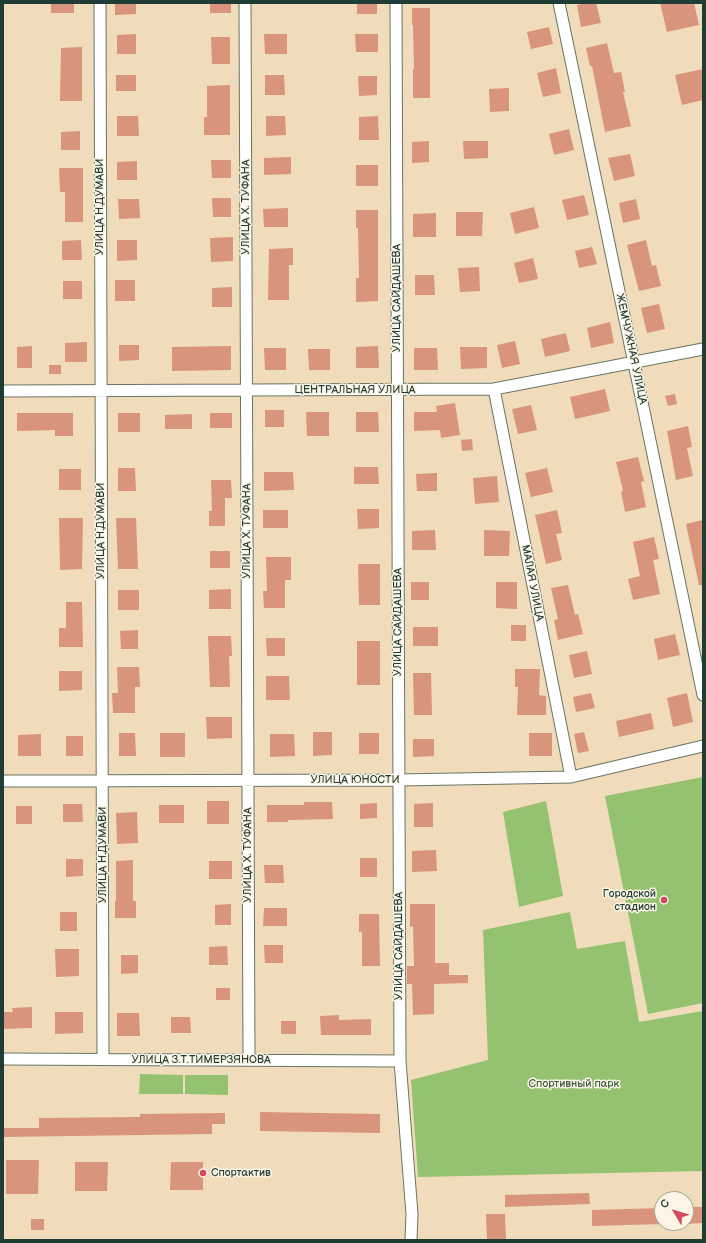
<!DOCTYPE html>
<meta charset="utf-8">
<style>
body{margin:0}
#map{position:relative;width:706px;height:1243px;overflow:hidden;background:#f0dcbb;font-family:"Balsamiq Sans",sans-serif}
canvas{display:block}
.frame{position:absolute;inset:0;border:4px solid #1f3d34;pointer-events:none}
.north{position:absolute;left:654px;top:1191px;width:40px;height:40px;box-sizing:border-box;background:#fcf5e5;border:1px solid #a4ab9e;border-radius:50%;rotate:308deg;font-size:11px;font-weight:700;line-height:16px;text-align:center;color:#1f3d34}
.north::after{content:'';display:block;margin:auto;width:14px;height:18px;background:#d1495b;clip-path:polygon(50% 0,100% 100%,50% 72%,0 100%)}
</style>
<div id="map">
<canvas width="706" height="1243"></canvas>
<div class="frame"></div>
<div class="north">С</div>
</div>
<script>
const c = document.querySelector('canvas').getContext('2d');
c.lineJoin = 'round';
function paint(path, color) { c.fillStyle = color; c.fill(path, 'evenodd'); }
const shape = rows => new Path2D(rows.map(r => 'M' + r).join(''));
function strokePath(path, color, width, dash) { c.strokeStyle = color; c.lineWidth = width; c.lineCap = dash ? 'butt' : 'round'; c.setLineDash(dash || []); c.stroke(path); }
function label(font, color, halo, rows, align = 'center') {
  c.font = font + ' "Balsamiq Sans",sans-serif'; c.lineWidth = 3; c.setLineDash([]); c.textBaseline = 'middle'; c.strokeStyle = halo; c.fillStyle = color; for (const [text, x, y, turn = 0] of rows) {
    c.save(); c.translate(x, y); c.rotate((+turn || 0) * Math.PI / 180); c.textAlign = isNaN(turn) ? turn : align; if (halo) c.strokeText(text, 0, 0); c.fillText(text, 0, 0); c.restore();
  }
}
paint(shape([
 [703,777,703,1003,648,1014,605,796],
 [546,801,563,896,519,907,503,812],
 [570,912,577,949,625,941,639,1022,703,1011,703,1171,418,1177,411,1080,488,1060,483,930],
 [140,1074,183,1075,183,1094,139,1094],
 [185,1075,228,1075,228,1095,185,1094]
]), '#95c271');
paint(shape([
 [51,3,74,3,74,13,51,13],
 [115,3,136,3,136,14,115,15],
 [210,3,231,3,231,13,210,13],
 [357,3,377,3,377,14,357,14],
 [587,3,596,3,601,23,581,27,577,5],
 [660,3,694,3,699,25,667,32],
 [412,8,430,8,430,98,413,98,413,69,414,69,413,25,412,25],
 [549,27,553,44,531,49,527,32],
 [136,34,136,54,117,54,117,35],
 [264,34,287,34,287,54,265,54],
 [355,34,378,34,378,52,356,52],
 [211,37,230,37,230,64,212,64],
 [607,43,614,73,621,72,625,92,623,92,631,126,605,132,592,66,590,66,586,48],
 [82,47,82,101,60,101,61,48],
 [556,68,561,93,543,97,537,73],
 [703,69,703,100,682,105,675,75],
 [116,75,136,75,136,91,116,91],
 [265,75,284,75,285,95,265,95],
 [358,76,377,76,377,95,359,96],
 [230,85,230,135,204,135,204,117,207,117,207,86],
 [509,88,509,111,490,112,489,89],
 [117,116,138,116,139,136,117,136],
 [266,116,285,116,286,135,266,136],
 [378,116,379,140,359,140,359,117],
 [569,129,574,150,554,155,549,134],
 [80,131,80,150,61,150,61,132],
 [429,141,429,162,412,163,412,142],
 [463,141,488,141,488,158,464,159],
 [630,154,635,176,614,181,608,158],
 [291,157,291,174,264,175,264,158],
 [211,160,231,160,231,178,212,178],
 [137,161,137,180,117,180,117,162],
 [356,165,378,165,378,186,356,186],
 [59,168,83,168,83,222,65,222,65,192,60,192],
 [584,195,589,215,567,220,562,200],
 [212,198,231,198,231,217,213,217],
 [118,199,139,199,140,218,119,219],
 [636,199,640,219,623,223,619,203],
 [534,207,539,228,515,234,510,213],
 [288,208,288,227,264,227,263,209],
 [356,210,378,210,378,301,356,302,356,278,359,278,358,228,356,228],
 [456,212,483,212,482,236,456,236],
 [436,213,436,237,413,237,413,214],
 [233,237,233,261,211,262,210,238],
 [81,240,82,260,62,260,62,241],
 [117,240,137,240,137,260,117,261],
 [646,240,652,266,656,265,661,286,639,291,627,245],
 [592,247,597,264,579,268,575,251],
 [293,248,293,265,289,265,289,300,268,300,269,249],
 [533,258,538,279,519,283,514,263],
 [479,267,480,291,460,292,458,268],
 [415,275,434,275,435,295,415,295],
 [115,280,135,280,135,301,115,301],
 [63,281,82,281,82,299,63,299],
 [232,287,232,307,212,307,212,288],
 [659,304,665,329,647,333,641,308],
 [610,322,614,343,591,348,587,328],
 [566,333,570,351,545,357,541,339],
 [515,341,520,364,502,368,497,345],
 [87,342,87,362,65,362,65,343],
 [119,345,139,345,139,360,119,361],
 [32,346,32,368,17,368,17,347],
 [231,346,231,370,172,371,172,347],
 [378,346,379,368,356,368,356,347],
 [460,347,487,347,487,368,461,369],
 [264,348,286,348,286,370,265,370],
 [414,348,437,348,438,370,414,370],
 [308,349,330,349,330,370,309,370],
 [49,365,61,365,61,374,49,374],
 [605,389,610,411,575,419,570,397],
 [675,394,677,404,668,406,665,396],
 [455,403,460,435,441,438,440,430,414,431,414,412,437,412,436,406],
 [531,405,537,430,518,434,512,409],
 [265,410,284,410,284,427,265,427],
 [306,412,329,412,329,436,307,436],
 [356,412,378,412,379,432,356,432],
 [17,413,73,413,73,436,55,436,55,430,17,431],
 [118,413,140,413,140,432,118,432],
 [210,413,232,413,232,428,210,428],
 [192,414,192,429,165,429,165,415],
 [688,426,692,447,687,448,693,476,676,480,667,431],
 [472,439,473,450,462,451,461,440],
 [638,457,644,481,641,482,646,507,625,512,621,492,623,491,616,462],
 [354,467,378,467,379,484,354,484],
 [118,468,135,468,136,491,118,491],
 [547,468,553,492,531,497,525,473],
 [59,469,81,469,81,490,59,490],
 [264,472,293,472,294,490,264,491],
 [437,473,437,491,417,491,416,474],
 [497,476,499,502,475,504,473,478],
 [211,480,231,480,232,498,225,498,225,526,209,526,209,511,212,511],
 [357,509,379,509,379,528,358,529],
 [263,510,288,510,288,528,263,528],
 [557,510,562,533,556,534,562,560,546,564,535,515],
 [59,518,83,518,82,569,60,570],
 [116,518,136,518,138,569,118,569],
 [703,520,703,585,699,585,686,524],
 [435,530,436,550,412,550,412,531],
 [484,530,510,531,509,556,484,556],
 [654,537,659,559,653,560,660,594,633,600,628,579,640,576,633,542],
 [210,551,230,551,230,568,210,568],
 [266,557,291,557,291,580,285,580,285,608,264,608,263,591,267,591],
 [358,564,380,564,380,605,359,605],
 [411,582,429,582,429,600,411,600],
 [496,582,517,582,517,609,496,608],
 [568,585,575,615,578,614,583,634,558,640,554,620,558,619,551,588],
 [231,589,231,609,209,609,209,590],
 [118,590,139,590,139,610,118,610],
 [66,602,82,602,83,647,59,647,59,628,66,628],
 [511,625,526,625,526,641,511,641],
 [413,627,438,627,438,646,413,646],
 [138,630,138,649,121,649,120,631],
 [675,634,680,655,658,660,654,639],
 [208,636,231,636,232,656,229,656,230,687,210,687],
 [266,638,285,638,285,656,267,656],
 [357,641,380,641,380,685,357,685],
 [587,651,592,674,574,678,569,655],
 [117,667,139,667,140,687,135,687,135,713,113,713,112,693,118,693],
 [515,669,540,669,539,695,546,696,546,715,517,715,518,687,515,687],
 [59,671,82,671,82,690,59,691],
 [413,673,431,673,432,715,414,715],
 [266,676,289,676,290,700,266,700],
 [591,693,595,708,576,712,573,697],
 [687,693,693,722,673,727,667,698],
 [651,713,654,729,619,737,616,721],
 [206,717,232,717,232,738,207,739],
 [313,732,332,732,332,755,313,756],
 [584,732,589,751,578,753,574,734],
 [119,733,135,733,136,756,119,756],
 [160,733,185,733,185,757,160,757],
 [359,733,379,733,379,754,359,754],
 [529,733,552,733,552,756,529,756],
 [41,734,41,756,18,756,18,735],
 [270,734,294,734,295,756,270,757],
 [66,736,83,736,83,756,66,756],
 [413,739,434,739,434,756,413,757],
 [207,801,229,801,229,824,207,824],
 [304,802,332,802,333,819,288,820,288,822,267,822,267,805,304,805],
 [377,803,377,818,360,819,360,804],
 [433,803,433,827,414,827,414,804],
 [63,804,82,804,83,822,63,822],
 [159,805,184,805,184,823,159,823],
 [16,806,32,806,32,824,16,824],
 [137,812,138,843,117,844,116,813],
 [436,850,437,871,412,872,412,851],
 [360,858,377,858,377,877,360,877],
 [66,859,83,859,83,876,66,877],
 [133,860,133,901,136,901,136,918,115,918,115,901,116,901,116,861],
 [209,861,232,861,232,879,209,879],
 [264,865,283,865,284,883,265,883],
 [231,904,231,925,215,925,215,905],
 [410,904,435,904,435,963,449,963,449,975,468,975,468,983,434,984,434,1014,413,1015,412,984,407,984,407,966,414,966,413,926,410,927],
 [264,908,287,908,287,926,263,926],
 [60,912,77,912,77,931,60,931],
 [359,914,379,914,380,966,362,966,362,932,359,932],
 [264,945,283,945,283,963,265,963],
 [227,946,228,965,209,965,209,947],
 [55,949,79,949,79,976,56,977],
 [121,955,138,955,138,973,121,974],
 [216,988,230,988,230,1000,216,1000],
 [32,1007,32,1028,3,1029,3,1012,13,1012,12,1008],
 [55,1012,83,1012,83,1033,55,1034],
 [117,1013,139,1013,140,1036,117,1036],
 [339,1015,339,1020,371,1019,371,1035,321,1035,320,1016],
 [171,1017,190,1017,191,1033,171,1033],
 [281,1021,296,1021,296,1034,281,1034],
 [260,1112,380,1114,380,1133,260,1131],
 [225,1113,225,1124,212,1124,212,1134,3,1137,3,1128,39,1128,39,1118,140,1117,140,1114],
 [6,1160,39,1160,38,1194,6,1194],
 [75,1162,108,1162,107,1191,75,1191],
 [171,1162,203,1162,203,1190,170,1190],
 [589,1193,590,1204,505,1207,505,1195],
 [686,1207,703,1207,703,1223,686,1224],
 [662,1208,662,1224,592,1226,592,1210],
 [486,1214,505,1214,506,1240,487,1240],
 [31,1219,44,1219,44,1230,31,1230]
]), '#d9947c');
const street = shape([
 [100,3,103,1059],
 [245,3,249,1060],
 [396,3,400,1061,412,1214,411,1240],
 [559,3,703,695],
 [494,389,571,777],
 [3,391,494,389,703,349],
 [3,781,399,780,571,777,703,746],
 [3,1059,400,1061]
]);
strokePath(street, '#687563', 13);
strokePath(street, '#fff', 11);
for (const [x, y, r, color] of [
 [664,900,4,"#d1495b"],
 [203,1173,4,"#d1495b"]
]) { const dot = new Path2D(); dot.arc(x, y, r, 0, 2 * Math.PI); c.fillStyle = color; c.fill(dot); strokePath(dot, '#fcf5e5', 1.5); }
label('11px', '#1f3d34', '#fcf5e5', [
 ["УЛИЦА Н.ДУМАВИ",100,207,-90],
 ["УЛИЦА Х. ТУФАНА",246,207,-90],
 ["УЛИЦА САЙДАШЕВА",397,298,-90],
 ["ЖЕМЧУЖНАЯ УЛИЦА",631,349,78],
 ["ЦЕНТРАЛЬНАЯ УЛИЦА",355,390],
 ["УЛИЦА Н.ДУМАВИ",101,531,-90],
 ["УЛИЦА Х. ТУФАНА",247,531,-90],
 ["МАЛАЯ УЛИЦА",532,583,79],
 ["УЛИЦА САЙДАШЕВА",398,622,-90],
 ["УЛИЦА ЮНОСТИ",355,780],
 ["УЛИЦА Н.ДУМАВИ",103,855,-90],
 ["УЛИЦА Х. ТУФАНА",248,855,-90],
 ["УЛИЦА САЙДАШЕВА",399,946,-90],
 ["УЛИЦА З.Т.ТИМЕРЗЯНОВА",201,1060]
]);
label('11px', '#1f3d34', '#fcf5e5', [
 ["Городской",656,894],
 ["стадион",656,907],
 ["Спортактив",211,1173,"left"]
], 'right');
label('11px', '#3c5e43', '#fcf5e5', [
 ["Спортивный парк",574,1084]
]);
</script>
